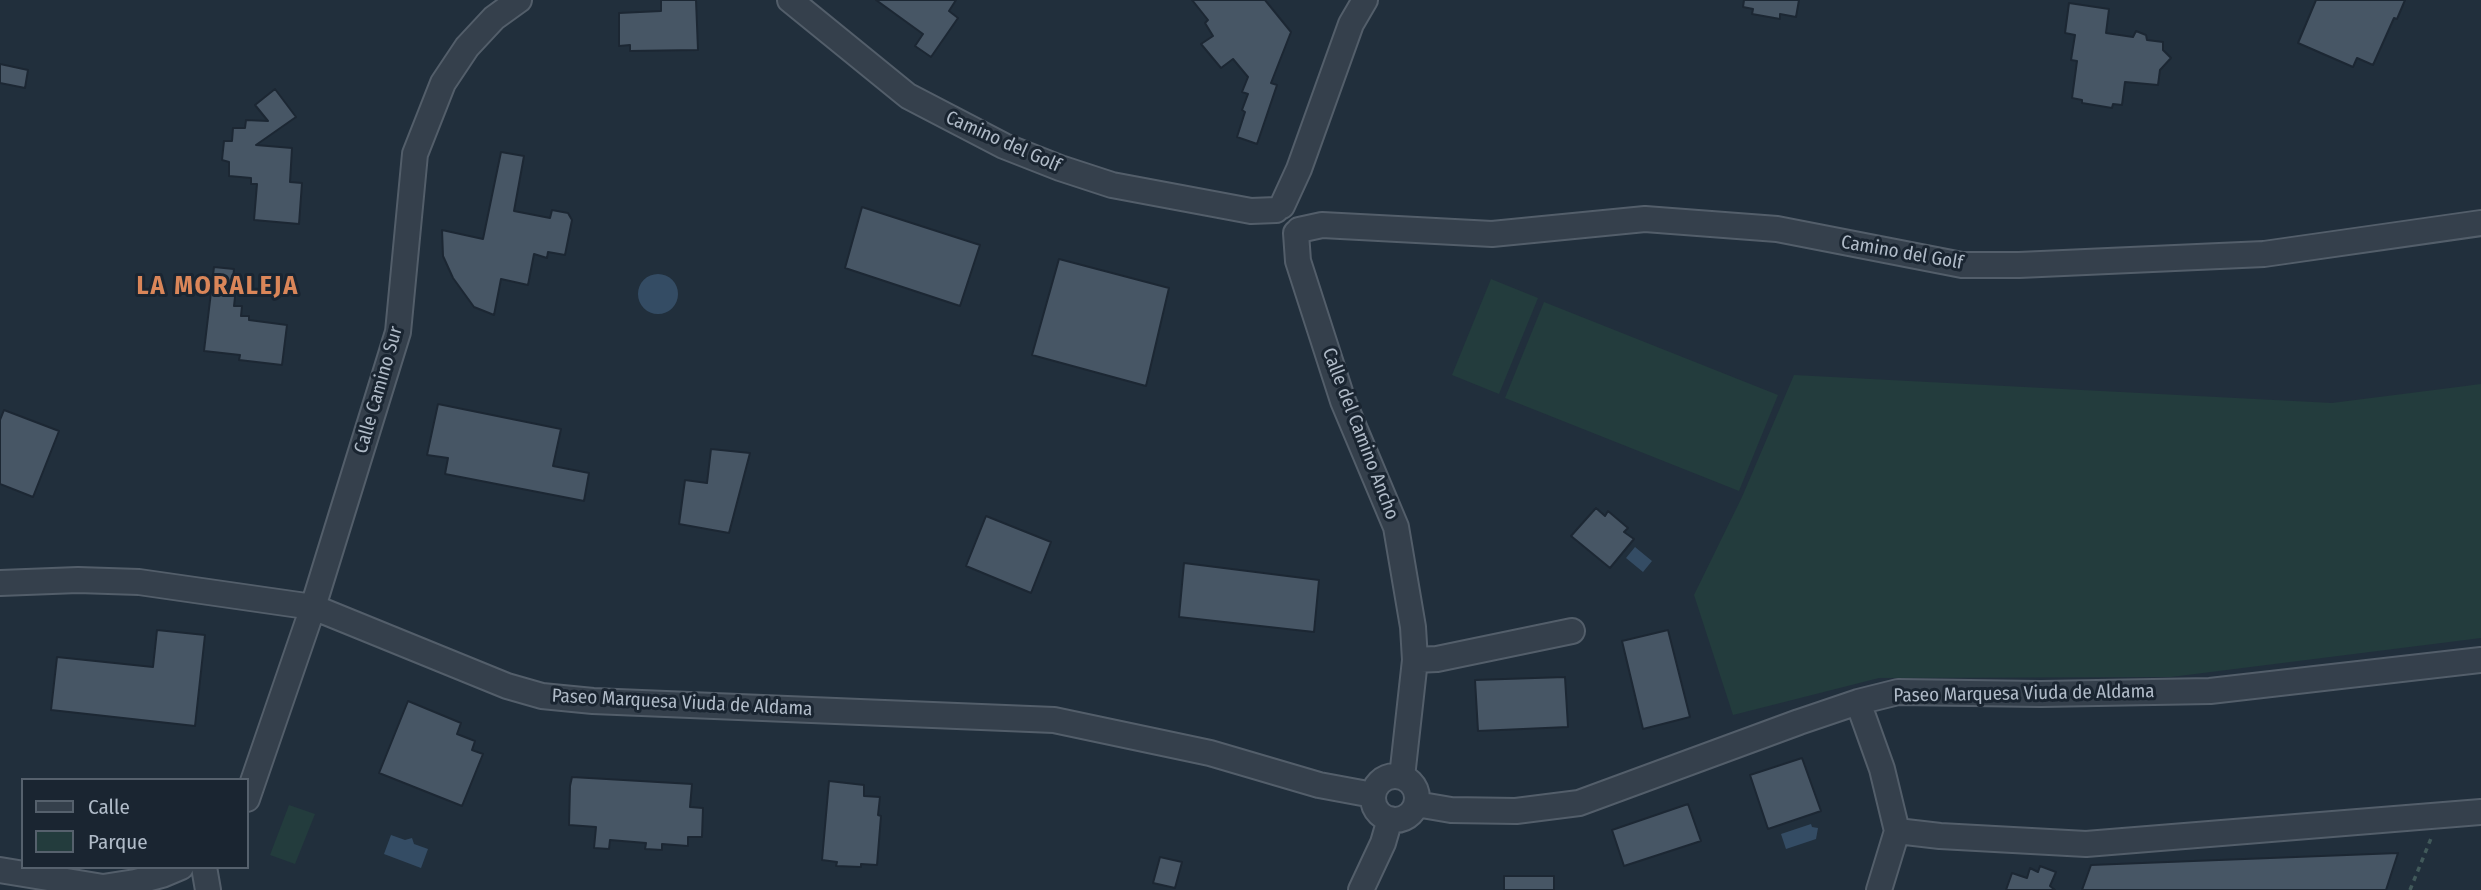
<!DOCTYPE html>
<style>
body{margin:0}
#map{position:relative;width:2481px;height:890px;overflow:hidden;background:#212f3c;font-family:"Fira Sans Condensed",sans-serif}
canvas{display:block}
.legend{position:absolute;left:21px;top:778px;width:228px;height:91px;box-sizing:border-box;background:#1a2531;border:2px solid #56616d;margin:0;padding:9px 12px;list-style:none;font-size:21px;color:#b0bbc8}
.legend li{display:flex;align-items:center;gap:14px;height:35px}
.legend b{width:35px;border:2px solid #56616d}
</style>
<div id="map">
<canvas width="2481" height="890"></canvas>
<ul class="legend">
<li><b style="height:9px;background:#35404c"></b>Calle</li>
<li><b style="height:19px;background:#233c3d"></b>Parque</li>
</ul>
</div>
<script>
const c = document.querySelector('canvas').getContext('2d');
c.lineJoin = 'round';
function paint(path, color) { c.fillStyle = color; c.fill(path, 'evenodd'); }
const shape = rows => new Path2D(rows.map(r => 'M' + r).join(''));
function strokePath(path, color, width, dash) { c.strokeStyle = color; c.lineWidth = width; c.lineCap = dash ? 'butt' : 'round'; c.setLineDash(dash || []); c.stroke(path); }
function label(font, color, halo, rows, align = 'center') {
  c.font = font + ' "Fira Sans Condensed",sans-serif'; c.lineWidth = 6; c.setLineDash([]); c.textBaseline = 'middle'; c.strokeStyle = halo; c.fillStyle = color; for (const [text, x, y, turn = 0] of rows) {
    c.save(); c.translate(x, y); c.rotate((+turn || 0) * Math.PI / 180); c.textAlign = isNaN(turn) ? turn : align; if (halo) c.strokeText(text, 0, 0); c.fillText(text, 0, 0); c.restore();
  }
}
paint(shape([
 [1491,279,1538,298,1499,394,1452,375],
 [1544,302,1778,395,1739,491,1505,398],
 [1794,375,2332,403,2481,384,2481,638,2171,677,1879,678,1733,715,1694,595,1742,497],
 [289,805,315,814,295,864,270,855]
]), '#233c3d');
paint(shape([
 '638 294a20 20 0 1 1 40 0a20 20 0 1 1-40 0Z',
 [1635,547,1652,561,1643,572,1626,558],
 [1811,824,1812,827,1818,828,1816,839,1786,849,1781,834],
 [391,835,405,840,412,838,414,844,428,849,421,868,384,854]
]), '#344c64');
const building = shape([
 [661,0,696,0,698,50,630,51,630,45,619,46,619,13,661,11,661,0],
 [876,0,956,0,949,11,958,18,931,57,915,46,923,34,876,0],
 [1192,0,1265,0,1291,32,1271,83,1277,85,1257,144,1237,137,1245,112,1242,110,1248,94,1242,92,1248,77,1233,59,1221,68,1201,44,1213,36,1205,23,1208,20,1192,0],
 [1744,0,1799,0,1796,17,1780,14,1780,19,1752,14,1753,9,1743,7,1744,0],
 [2316,0,2405,0,2397,19,2394,18,2373,65,2357,58,2353,67,2298,43,2316,0],
 [2069,3,2109,9,2106,33,2133,37,2136,31,2146,35,2147,40,2163,42,2163,50,2171,58,2160,70,2158,85,2125,82,2122,105,2113,104,2112,108,2082,103,2082,100,2072,98,2077,61,2071,60,2075,35,2065,33,2069,3],
 [0,64,28,70,25,88,0,83,0,64],
 [275,89,296,117,256,145,292,148,290,182,302,183,299,224,254,220,257,184,251,184,251,178,229,176,229,162,222,160,224,141,232,141,233,128,245,128,246,120,268,121,255,105,275,89],
 [501,152,524,156,514,211,550,218,552,210,568,213,572,220,565,255,548,252,547,258,534,254,528,285,501,279,494,315,474,307,453,278,443,256,442,230,483,239,501,152],
 [862,207,980,245,960,306,845,268,862,207],
 [1059,259,1169,288,1146,386,1032,355,1059,259],
 [214,267,234,269,233,279,237,279,234,306,242,306,241,316,249,316,249,320,287,325,282,365,239,360,240,355,204,351,214,267],
 [438,404,561,429,553,466,589,473,584,501,445,474,448,458,427,455,438,404],
 [4,410,59,431,33,497,0,484,0,420,4,410],
 [711,449,750,453,729,533,679,524,685,480,707,483,711,449],
 [1596,508,1605,516,1608,511,1628,528,1624,532,1634,539,1610,568,1571,536,1596,508],
 [986,516,1051,542,1031,593,966,566,986,516],
 [1184,563,1319,580,1314,632,1179,617,1184,563],
 [157,630,205,635,195,726,51,710,57,657,153,667,157,630],
 [1668,630,1690,717,1643,729,1622,641,1668,630],
 [1565,677,1568,727,1478,731,1475,680,1565,677],
 [408,701,461,723,457,734,475,741,472,750,483,754,462,806,379,773,408,701],
 [1802,758,1821,811,1768,829,1750,775,1802,758],
 [572,777,692,784,690,807,703,808,702,837,688,837,688,846,662,844,662,850,645,849,646,843,610,840,609,849,594,848,596,827,569,825,570,786,572,777],
 [829,781,864,785,864,796,880,797,878,815,881,816,877,865,861,864,861,867,836,866,837,862,822,860,829,781],
 [1688,804,1701,841,1624,866,1612,830,1688,804],
 [2398,853,2386,890,2082,890,2091,865,2398,853],
 [1160,857,1182,862,1175,888,1153,883,1160,857],
 [2040,866,2056,872,2050,886,2055,890,2006,890,2012,873,2027,878,2030,868,2038,872,2040,866],
 [1504,876,1554,876,1554,890,1504,890,1504,876]
]);
paint(building, '#475665');
strokePath(building, '#1c2733', 2);
const minor = shape([
 [790,0,908,96,1004,146,1060,168,1112,185,1251,211,1276,210],
 [1282,206,1299,169,1351,24,1365,0],
 [1299,230,1322,225,1492,234,1645,219,1777,229,1962,265,2019,265,2264,254,2481,223],
 [1296,233,1298,261,1343,401,1396,527,1413,627,1415,660,1402,777],
 [0,583,78,580,139,582,313,607,507,686,542,696,593,701,1054,720,1210,753,1319,785,1373,795],
 [1415,660,1437,659,1572,631],
 [1858,702,1882,769,1897,831,1879,890],
 '1373 798a22 22 0 1 1 44 0a22 22 0 1 1-44 0Z',
 [247,799,313,607,398,332,415,154,443,83,467,47,494,18,519,0],
 [1416,804,1451,810,1516,811,1579,803,1799,722,1858,702,1898,692,2041,694,2210,691,2481,660],
 [1897,831,1940,836,2086,844,2481,812],
 [204,867,208,890],
 [0,870,103,887,135,882,162,875,181,867],
 [1361,890,1383,843,1390,819]
]);
strokePath(minor, '#535e6a', 28);
strokePath(shape([
 [2410,890,2432,836]
]), '#41595a', 3.5, [5, 5]);
strokePath(minor, '#35404c', 24);
label('19px', '#b0bbc8', '#1a2531', [
 ["Camino del Golf",1003,142,24],
 ["Camino del Golf",1902,253,10],
 ["Calle Camino Sur",379,390,-74],
 ["Calle del Camino Ancho",1360,434,69],
 ["Paseo Marquesa Viuda de Aldama",2024,694,-1],
 ["Paseo Marquesa Viuda de Aldama",682,703,3]
]);
c.letterSpacing = '2px';
label('bold 26px', '#da8659', '#1a2531', [
 ["LA MORALEJA",218,287]
]);
c.letterSpacing = '0px';
</script>
